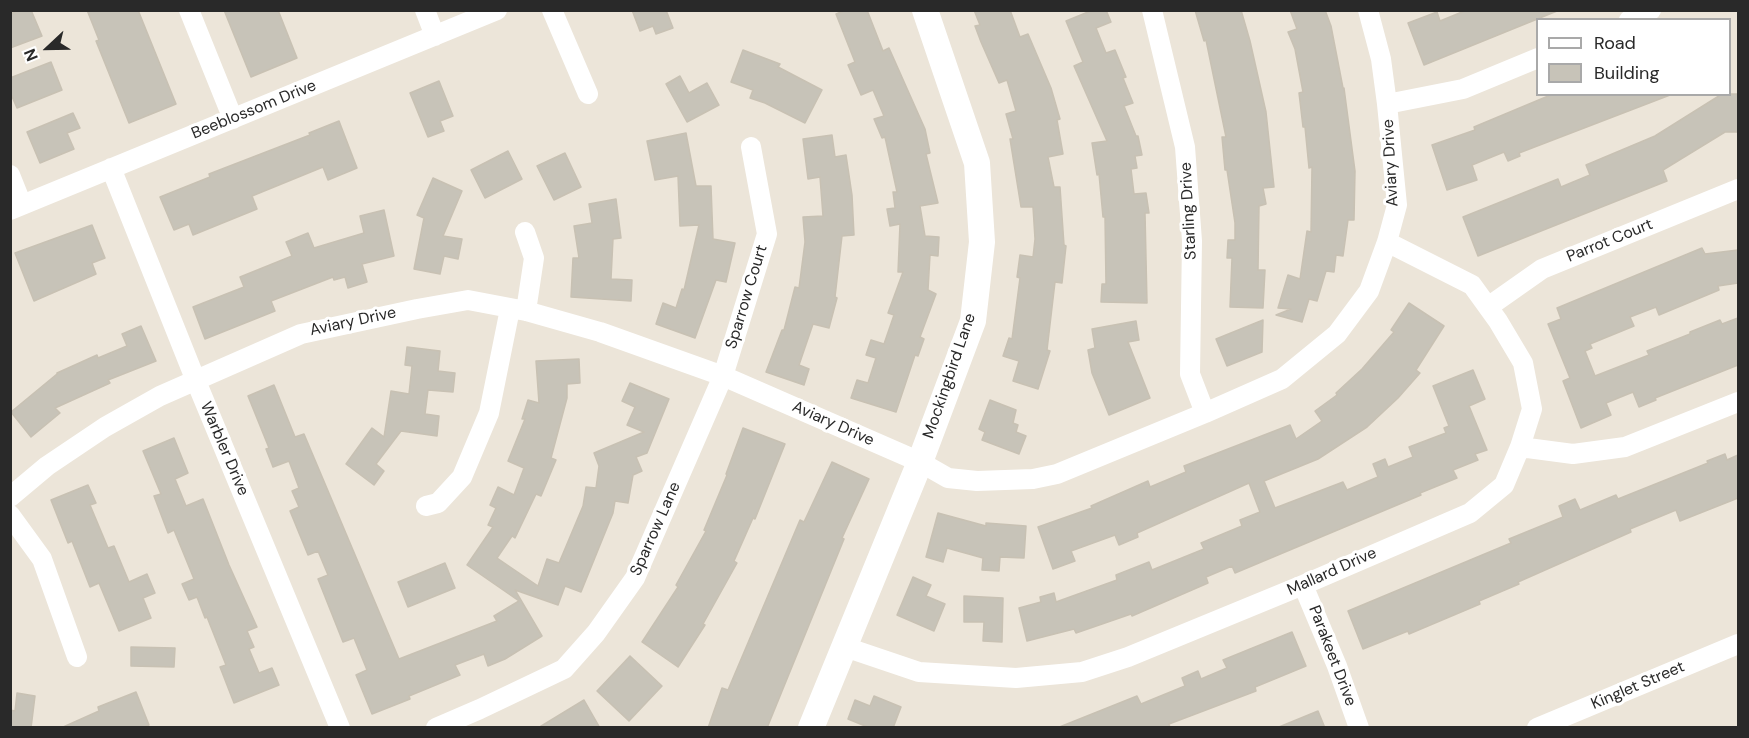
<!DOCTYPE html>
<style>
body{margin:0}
#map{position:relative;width:1749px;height:738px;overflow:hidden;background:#ece5d9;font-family:"DM Sans",sans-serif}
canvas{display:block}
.frame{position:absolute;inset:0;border:12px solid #292929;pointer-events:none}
.legend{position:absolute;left:1536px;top:18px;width:195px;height:78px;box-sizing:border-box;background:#fff;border:2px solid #a9a9a9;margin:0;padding:8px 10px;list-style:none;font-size:18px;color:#292929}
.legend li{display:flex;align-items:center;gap:12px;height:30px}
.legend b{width:30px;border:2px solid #a9a9a9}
.north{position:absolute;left:18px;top:18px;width:60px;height:60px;-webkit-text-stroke:4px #fff;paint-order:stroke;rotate:248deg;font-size:16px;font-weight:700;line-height:24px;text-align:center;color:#292929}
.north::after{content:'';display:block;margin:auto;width:21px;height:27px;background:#292929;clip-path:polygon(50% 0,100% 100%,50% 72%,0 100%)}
</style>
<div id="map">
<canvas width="1749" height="738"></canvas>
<div class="frame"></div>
<ul class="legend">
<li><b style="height:8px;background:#fff"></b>Road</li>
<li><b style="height:16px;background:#c7c3b8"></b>Building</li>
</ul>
<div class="north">N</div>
</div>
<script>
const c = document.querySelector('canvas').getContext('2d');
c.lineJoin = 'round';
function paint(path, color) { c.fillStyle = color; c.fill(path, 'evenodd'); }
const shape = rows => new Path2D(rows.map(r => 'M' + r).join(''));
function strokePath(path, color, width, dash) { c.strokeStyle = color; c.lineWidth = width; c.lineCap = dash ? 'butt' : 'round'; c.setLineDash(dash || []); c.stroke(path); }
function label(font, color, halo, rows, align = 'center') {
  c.font = font + ' "DM Sans",sans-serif'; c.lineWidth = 6; c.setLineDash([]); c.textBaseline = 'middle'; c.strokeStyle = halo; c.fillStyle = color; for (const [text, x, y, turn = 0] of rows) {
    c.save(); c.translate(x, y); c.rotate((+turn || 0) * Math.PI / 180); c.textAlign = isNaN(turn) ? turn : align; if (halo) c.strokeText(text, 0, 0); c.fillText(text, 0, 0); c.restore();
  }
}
const building = shape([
 [19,10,31,10,42,36,10,48,10,14,19,10],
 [87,10,138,10,176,104,129,123,96,41,99,40,87,10],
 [224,10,278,10,297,58,251,77,224,10],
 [632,10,666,10,673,28,656,34,653,26,640,31,632,10],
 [846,10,867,10,883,51,889,48,925,129,930,153,926,154,938,203,920,206,925,236,939,237,938,256,930,255,928,290,936,294,920,337,924,339,918,356,915,355,896,412,851,398,857,380,868,383,876,358,866,355,871,340,884,344,894,315,888,313,903,272,898,272,900,224,890,226,887,209,895,208,893,192,897,192,885,137,882,138,874,119,884,116,873,90,861,95,848,65,855,62,836,14,846,10],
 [974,10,1010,10,1020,37,1028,34,1051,88,1060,119,1057,120,1063,154,1048,157,1054,187,1060,187,1064,245,1066,246,1062,283,1055,282,1047,350,1050,351,1038,389,1013,381,1019,361,1003,356,1009,338,1012,339,1020,278,1017,277,1020,255,1033,257,1035,239,1033,207,1021,207,1010,139,1013,139,1006,114,1016,111,1007,80,999,83,981,42,975,26,980,25,974,10],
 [1093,10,1106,10,1111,22,1096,28,1106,53,1115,50,1126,77,1123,78,1133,103,1124,106,1136,136,1138,136,1142,155,1135,156,1137,168,1131,169,1134,194,1146,193,1149,213,1145,213,1147,303,1101,302,1102,284,1106,284,1105,217,1103,217,1099,174,1097,175,1092,143,1107,141,1074,66,1083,62,1066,21,1093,10],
 [1195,10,1241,10,1250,41,1266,112,1274,187,1263,188,1266,204,1259,206,1258,270,1265,270,1263,308,1230,307,1232,258,1227,258,1228,240,1235,240,1235,223,1227,170,1225,170,1222,137,1226,137,1206,40,1204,41,1195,10],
 [1290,10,1325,10,1331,26,1343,88,1344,88,1355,171,1354,220,1348,220,1343,256,1336,255,1334,272,1326,271,1317,301,1309,299,1302,322,1276,315,1291,309,1278,308,1288,275,1300,279,1307,231,1311,232,1312,167,1309,168,1305,127,1303,127,1299,93,1303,92,1295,49,1288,32,1297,29,1290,10],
 [1467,10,1557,10,1557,11,1424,65,1408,23,1437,12,1440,21,1467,10],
 [743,50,780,64,778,67,822,90,805,123,765,103,750,98,753,90,731,82,743,50],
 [51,62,62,90,17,108,10,92,10,78,51,62],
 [680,76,689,93,707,83,719,105,687,122,666,84,680,76],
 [439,81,453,116,440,121,444,131,428,137,410,93,439,81],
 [1553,94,1670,95,1519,153,1520,156,1508,161,1504,152,1472,165,1477,180,1447,190,1432,145,1475,130,1474,127,1553,94],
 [1722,94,1737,94,1738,100,1738,132,1725,132,1663,170,1667,181,1478,256,1463,217,1558,179,1561,187,1590,175,1586,165,1655,136,1722,94],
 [73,113,80,128,67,133,74,149,40,163,27,132,73,113],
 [339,121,357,168,328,180,323,167,252,196,257,209,193,235,189,224,174,230,160,197,210,177,209,174,310,135,309,133,339,121],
 [686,133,696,186,711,186,713,239,735,243,726,282,716,280,695,338,656,324,663,303,676,308,682,289,684,290,699,225,680,226,678,176,655,180,647,141,686,133],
 [832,135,835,157,846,155,852,195,854,235,842,236,835,297,837,298,829,328,813,324,799,365,809,369,804,385,766,372,782,330,784,330,795,287,799,288,805,242,803,217,823,216,820,177,808,179,803,139,832,135],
 [508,151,522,179,485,198,471,170,508,151],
 [565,153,581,187,554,200,537,166,565,153],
 [433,178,462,191,443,236,462,239,458,259,444,256,440,274,414,269,424,218,417,215,433,178],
 [616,199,621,238,613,239,611,279,632,280,631,301,571,297,573,258,579,258,574,226,592,223,589,204,616,199],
 [384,210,394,256,362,264,367,282,348,288,345,277,334,280,333,277,271,301,275,311,205,339,193,307,244,287,240,277,292,256,286,242,308,233,314,248,364,233,360,216,384,210],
 [92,225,105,258,92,263,96,274,34,301,15,253,92,225],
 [1702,248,1705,254,1738,250,1738,283,1718,286,1719,290,1659,315,1656,307,1630,317,1634,326,1590,344,1592,348,1585,351,1595,376,1649,355,1647,351,1690,334,1690,332,1720,320,1722,324,1738,318,1738,365,1655,398,1656,400,1639,407,1633,392,1606,403,1611,415,1581,428,1563,381,1570,378,1548,324,1561,319,1557,308,1702,248],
 [1409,303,1444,326,1416,370,1420,373,1398,398,1367,427,1318,459,1264,481,1275,508,1343,482,1347,490,1378,477,1373,464,1385,459,1388,467,1413,457,1409,447,1446,433,1444,428,1449,426,1433,386,1473,370,1485,399,1469,406,1487,450,1475,454,1478,460,1453,470,1457,478,1420,493,1421,495,1235,573,1232,566,1206,577,1208,583,1132,616,1131,614,1076,633,1074,629,1027,641,1019,608,1041,602,1040,597,1054,593,1056,602,1117,580,1116,575,1149,562,1152,570,1204,549,1201,543,1242,526,1240,520,1260,512,1249,483,1137,533,1138,537,1119,545,1115,535,1071,551,1075,561,1053,569,1038,527,1092,508,1091,506,1148,481,1150,487,1186,472,1184,466,1290,425,1296,439,1322,421,1315,411,1337,395,1336,393,1362,369,1394,332,1391,330,1409,303],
 [1263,320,1262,352,1227,366,1216,339,1263,320],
 [1136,321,1139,340,1128,342,1150,398,1109,415,1092,373,1088,350,1095,348,1092,329,1136,321],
 [141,326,156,361,108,380,110,383,55,408,60,413,31,437,11,412,57,374,57,373,97,355,98,358,127,346,122,334,141,326],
 [407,347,440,351,438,371,455,373,453,392,428,390,425,414,439,416,437,436,401,431,376,464,384,471,374,485,346,464,372,428,384,437,391,391,409,394,412,366,405,365,407,347],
 [579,359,580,383,567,384,567,398,551,458,556,460,541,496,536,494,515,538,512,536,497,558,538,586,547,559,559,563,583,506,586,487,596,488,599,466,594,453,644,432,627,425,635,407,622,401,630,383,669,399,647,453,636,457,642,471,633,475,628,503,615,501,613,513,581,592,565,586,558,605,515,590,542,636,505,659,488,666,484,654,455,665,460,675,409,696,410,699,372,714,356,675,367,670,354,638,343,642,318,579,328,575,318,551,308,555,290,511,299,507,292,491,299,488,289,461,273,467,266,449,269,448,248,396,274,385,295,437,304,434,399,659,497,621,494,616,519,601,467,565,493,527,488,525,496,508,490,505,498,487,514,495,524,468,508,461,525,419,522,419,528,400,539,403,536,361,579,359],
 [990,400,1016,410,1013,423,1018,425,1016,432,1026,436,1019,454,982,440,985,432,979,429,990,400],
 [743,428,785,444,755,519,753,518,734,561,737,563,703,624,705,625,678,667,642,642,678,587,676,585,706,531,704,530,727,475,726,474,743,428],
 [174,438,188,473,175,479,186,506,203,499,229,565,257,627,247,631,254,647,249,649,259,673,272,668,279,685,234,703,220,667,226,665,207,617,205,618,197,597,189,600,182,584,194,579,174,530,168,533,154,496,161,494,143,451,174,438],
 [1725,454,1727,460,1738,455,1738,498,1680,521,1676,510,1630,529,1631,532,1518,582,1519,584,1479,601,1480,604,1409,634,1408,631,1363,649,1348,611,1511,543,1509,539,1563,517,1559,506,1575,499,1580,510,1616,495,1618,499,1708,463,1707,461,1725,454],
 [832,462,869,479,842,538,844,539,767,728,708,728,722,688,728,690,800,520,804,522,832,462],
 [88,485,96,503,90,505,108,548,114,546,129,582,147,574,155,593,143,598,151,618,119,631,99,583,90,587,72,541,68,543,51,500,88,485],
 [938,513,986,526,986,523,1026,526,1024,558,1000,557,999,571,982,570,983,558,947,548,943,562,926,557,938,513],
 [445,563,455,588,408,607,398,582,445,563],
 [913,577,931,585,926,596,945,604,934,631,897,615,913,577],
 [964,596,1003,598,1002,642,983,641,984,622,964,622,964,596],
 [1292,632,1306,666,1255,687,1256,691,1169,724,1170,728,1057,728,1137,696,1141,704,1185,686,1182,678,1198,671,1201,679,1227,668,1223,660,1292,632],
 [131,647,175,648,174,667,131,666,131,647],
 [630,656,662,686,629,721,597,691,630,656],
 [136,692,149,725,142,728,61,728,99,711,98,707,136,692],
 [17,693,35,696,31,728,10,728,10,710,15,711,17,693],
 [874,696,901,707,893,728,870,728,848,719,855,700,870,706,874,696],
 [584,700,600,728,538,728,584,700],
 [1318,711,1325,728,1279,728,1279,727,1318,711]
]);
paint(building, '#c7c3b8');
strokePath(building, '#c8c1b3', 1.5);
strokePath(shape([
 [189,10,233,119],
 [425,10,435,36],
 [552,10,588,94],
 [1152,10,1185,147,1192,241,1190,374,1205,413],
 [1629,20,1651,10],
 [1387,104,1463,89,1538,58],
 [111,168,196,381,340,728],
 [10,175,22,205],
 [10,210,497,10],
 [525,232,534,258,526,311],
 [1488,307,1542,269,1738,189],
 [1520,447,1573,454,1625,447,1738,402],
 [10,497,47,466,105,427,160,396,301,334,417,309,468,300,526,311,600,332,723,376,920,462,948,478,977,481,1033,479,1057,474,1205,413,1282,379,1337,334,1369,291,1387,242,1397,205,1387,104,1381,59,1368,10],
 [426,506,438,503,462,477,489,413,510,309],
 [10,515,42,559,77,657],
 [1303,585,1337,666,1359,728],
 [845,647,919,672,1016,678,1082,672,1128,657,1303,585,1470,513,1504,485,1520,447,1532,409,1523,363,1498,321,1472,285,1387,242],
 [436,728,480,709,564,669,596,633,635,578,723,376,767,234,751,147],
 [1537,728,1738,644]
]), '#fff', 20);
strokePath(shape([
 [811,728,920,462,973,321,982,242,977,163,925,10]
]), '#fff', 26);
label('16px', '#292929', '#fff', [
 ["Beeblossom Drive",254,110,-22],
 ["Aviary Drive",1391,163,-93],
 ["Starling Drive",1189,211,-93],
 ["Parrot Court",1610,241,-22],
 ["Sparrow Court",747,297,-73],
 ["Aviary Drive",353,322,-12],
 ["Mockingbird Lane",950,376,-71],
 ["Aviary Drive",833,424,24],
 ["Warbler Drive",224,449,67],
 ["Sparrow Lane",656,529,-66],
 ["Mallard Drive",1332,572,-24],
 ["Parakeet Drive",1332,656,69],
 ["Kinglet Street",1638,686,-23]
]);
</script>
